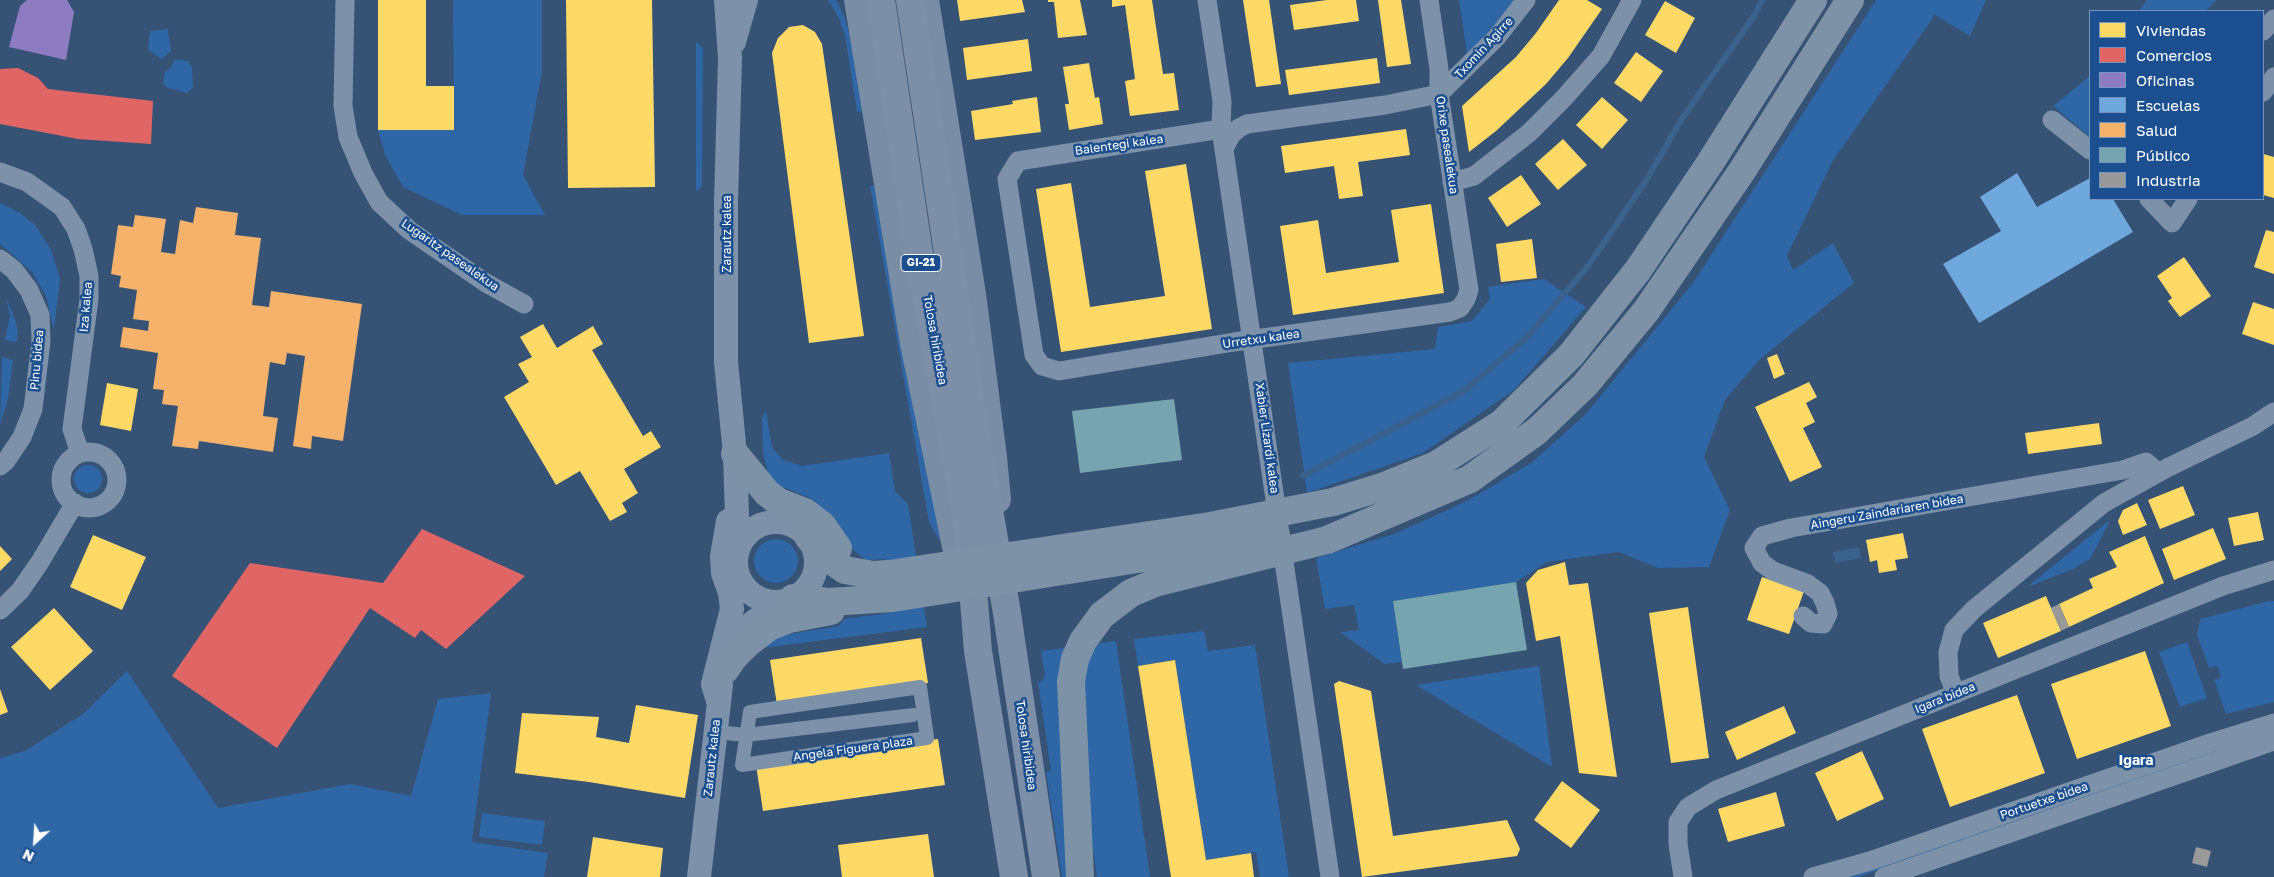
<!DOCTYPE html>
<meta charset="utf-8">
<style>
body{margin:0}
#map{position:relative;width:2274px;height:877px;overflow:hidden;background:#365274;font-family:"Golos Text",sans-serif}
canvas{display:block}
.legend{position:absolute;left:2089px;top:10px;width:175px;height:190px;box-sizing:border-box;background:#1b4f8f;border:1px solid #7695bc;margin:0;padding:6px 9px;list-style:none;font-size:15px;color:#fff}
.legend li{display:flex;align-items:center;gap:10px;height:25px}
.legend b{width:25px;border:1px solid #7695bc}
.north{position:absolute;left:10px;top:817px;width:50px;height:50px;-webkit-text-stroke:4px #1b4f8f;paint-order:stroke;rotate:206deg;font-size:14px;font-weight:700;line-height:20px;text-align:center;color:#fff}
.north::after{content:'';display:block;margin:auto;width:18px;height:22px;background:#fff;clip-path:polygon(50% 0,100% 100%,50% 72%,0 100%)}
</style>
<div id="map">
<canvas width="2274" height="877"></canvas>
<ul class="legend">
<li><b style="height:14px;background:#ffd966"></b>Viviendas</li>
<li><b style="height:14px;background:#e06666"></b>Comercios</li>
<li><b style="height:14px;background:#8e7cc3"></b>Oficinas</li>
<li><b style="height:14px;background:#6fa8dc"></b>Escuelas</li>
<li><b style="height:14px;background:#f6b26b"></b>Salud</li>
<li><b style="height:14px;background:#76a5af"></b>Público</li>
<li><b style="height:14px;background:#999"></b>Industria</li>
</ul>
<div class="north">N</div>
</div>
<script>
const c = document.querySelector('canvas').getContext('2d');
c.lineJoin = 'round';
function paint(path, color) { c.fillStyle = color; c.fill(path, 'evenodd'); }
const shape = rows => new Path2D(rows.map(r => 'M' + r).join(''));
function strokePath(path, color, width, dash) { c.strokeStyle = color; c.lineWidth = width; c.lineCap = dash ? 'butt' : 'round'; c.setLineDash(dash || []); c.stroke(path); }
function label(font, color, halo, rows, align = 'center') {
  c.font = font + ' "Golos Text",sans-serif'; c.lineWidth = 5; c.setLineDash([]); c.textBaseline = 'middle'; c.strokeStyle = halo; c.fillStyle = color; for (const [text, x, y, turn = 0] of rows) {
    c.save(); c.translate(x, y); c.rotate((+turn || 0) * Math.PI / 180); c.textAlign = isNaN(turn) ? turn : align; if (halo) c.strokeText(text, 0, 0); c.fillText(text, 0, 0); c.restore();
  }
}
paint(shape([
 [453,0,542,0,542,71,523,175,545,215,462,215,403,187,385,155,378,130,454,130],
 [828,0,836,0,845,18,853,47,862,111,857,112,845,35,837,14],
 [1459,0,1516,0,1510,10,1467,54],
 [1876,0,1986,0,1970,36,1935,15,1832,162,1787,256,1793,270,1833,243,1854,283,1760,359,1725,400,1704,457,1730,510,1709,567,1658,568,1619,552,1547,562,1516,582,1393,601,1402,662,1385,664,1340,632,1359,630,1354,605,1325,609,1316,558,1394,534,1465,502,1531,463,1585,415,1693,283],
 [2147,0,2216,0,2206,11,2139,11],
 [168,29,171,51,162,59,148,50,150,31],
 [696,42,703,48,702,186,696,192],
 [175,59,188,61,192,67,193,88,187,93,168,88,163,84,165,71,170,69],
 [2090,76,2090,137,2053,106],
 [870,186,874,186,941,543,929,522],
 [0,203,20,213,36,226,51,250,60,278,54,330,46,296,32,272,0,244],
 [1544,279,1586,307,1514,390,1423,453,1307,493,1288,363,1435,349,1438,327,1472,321,1490,299,1488,287],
 [6,297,16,322,18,332,17,342,5,340,10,316],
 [2,357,13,360,8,399,0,425],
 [766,410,772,447,783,460,802,466,889,453,895,491,908,504,927,627,762,648,773,639,784,635,839,626,844,619,896,612,886,559,866,560,853,550,825,511,812,499,778,485,768,473,763,453,762,420],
 '74 479a14 14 0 1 1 28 0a14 14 0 1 1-28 0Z',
 [2107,522,2109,523,2090,559,2071,570,2027,587],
 '754 561a22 22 0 1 1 44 0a22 22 0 1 1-44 0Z',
 [2269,601,2274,601,2274,702,2226,714,2214,680,2221,677,2217,666,2209,668,2197,635,2200,619],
 [1204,631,1208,651,1255,645,1289,877,1260,877,1256,852,1206,860,1175,660,1138,666,1134,639],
 [1116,641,1150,877,1097,877,1090,829,1073,877,1062,877,1046,772,1051,771,1038,682,1042,681,1045,675,1041,651],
 [2187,642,2207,698,2180,707,2159,652],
 [1539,666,1552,767,1416,685],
 [127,671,218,808,350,784,411,796,438,699,491,693,472,842,548,853,544,877,0,877,0,758,25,751,83,714],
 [2253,735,2254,738,1906,860,1858,877,1847,877],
 [482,813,545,821,542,845,479,837]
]), '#2f66a5');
paint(shape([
 [1859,547,1861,558,1835,563,1833,552]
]), '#3b618d');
paint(shape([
 [378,0,426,0,426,86,454,86,454,130,378,130],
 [566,0,652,0,655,187,568,188],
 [957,0,1022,0,1025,12,960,21],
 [1048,0,1080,0,1087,35,1058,38,1054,2,1048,2],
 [1112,0,1152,0,1163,74,1174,73,1179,110,1130,116,1125,81,1135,79,1125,5,1112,7],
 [1243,0,1269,0,1281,84,1256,87],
 [1327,0,1356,0,1359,21,1294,30,1290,5],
 [1378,0,1401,0,1411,64,1387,67],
 [1559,0,1587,0,1602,9,1568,58,1546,84,1496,131,1469,152,1462,106,1516,57,1536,33],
 [1665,1,1695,18,1676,53,1645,35],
 [803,25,815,32,822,44,864,336,809,343,772,53,778,38,789,27],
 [1028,39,1032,71,967,80,963,48],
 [1636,52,1663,71,1641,102,1614,83],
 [1377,58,1380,83,1289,95,1285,70],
 [1089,63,1095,98,1099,97,1103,124,1069,130,1065,104,1069,104,1063,67],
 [1037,97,1041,132,975,140,971,111,1013,104,1012,101],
 [1602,97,1628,120,1602,149,1576,125],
 [1406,129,1410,155,1358,162,1363,196,1339,199,1334,166,1285,173,1281,146],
 [1563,139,1587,165,1558,190,1535,164],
 [2263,154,2274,157,2274,198,2263,195],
 [1186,164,1212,329,1061,352,1036,189,1071,183,1090,307,1165,296,1145,171],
 [1521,175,1541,204,1507,227,1488,198],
 [1431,204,1444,293,1293,315,1280,226,1318,220,1326,273,1399,262,1391,210],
 [2266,230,2274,232,2274,274,2254,267],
 [1532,239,1537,278,1501,282,1496,244],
 [2184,257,2211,296,2180,317,2168,301,2172,298,2157,276],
 [2253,302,2274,309,2274,345,2242,334],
 [543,324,557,348,593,326,603,344,592,350,643,436,651,431,661,447,624,469,638,493,622,503,627,512,610,521,580,471,556,485,504,397,529,382,518,364,532,357,520,337],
 [1777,354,1785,374,1774,379,1767,358],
 [1809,382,1817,397,1806,403,1815,422,1803,428,1822,467,1790,482,1755,407],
 [107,383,138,389,131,431,100,425],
 [2099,423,2102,444,2028,454,2025,433],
 [2183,486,2195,515,2160,529,2148,500],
 [2137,503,2147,525,2123,535,2118,521,2123,510],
 [2258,512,2264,540,2234,546,2228,518],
 [2213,528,2226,559,2174,580,2162,549],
 [1903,533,1908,558,1895,560,1897,570,1879,573,1877,560,1870,562,1866,540],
 [93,535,146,557,122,610,70,587],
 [2145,536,2164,583,2069,627,2059,604,2093,588,2089,579,2117,567,2109,552],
 [0,546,12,559,0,571],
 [1565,562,1569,585,1588,583,1617,777,1579,773,1560,636,1536,641,1526,583,1538,570],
 [1762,577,1804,591,1789,634,1747,620],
 [2046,596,2061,631,1998,658,1983,623],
 [1688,607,1709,758,1671,763,1649,613],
 [54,608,93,651,50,690,11,647],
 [921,638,928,683,777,705,770,660],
 [2145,651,2171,726,2077,759,2051,684],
 [1175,660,1206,860,1251,853,1254,877,1171,877,1138,666],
 [1339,681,1371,691,1393,836,1507,820,1520,849,1517,856,1362,877,1334,684],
 [0,689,8,712,0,715],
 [2017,695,2045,773,1950,807,1922,729],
 [636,705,698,715,685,798,589,782,515,773,522,713,599,717,596,737,629,743],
 [1784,706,1796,733,1737,760,1725,732],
 [938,739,945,785,763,811,756,765],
 [1862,751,1884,799,1837,821,1815,773],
 [1562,781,1600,810,1571,848,1534,820],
 [1776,792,1785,826,1728,842,1718,809],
 [928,834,934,877,842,877,838,845],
 [593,837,663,848,660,877,587,877]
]), '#ffd966');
paint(shape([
 [18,68,38,78,48,89,153,101,151,144,78,139,0,124,0,69],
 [422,529,525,576,446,649,421,630,415,638,370,608,277,748,172,676,250,563,383,583]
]), '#e06666');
paint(shape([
 [27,0,67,0,74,12,66,60,9,47,20,6]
]), '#8e7cc3');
paint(shape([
 [2017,173,2037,207,2090,178,2090,199,2113,199,2133,232,1979,323,1943,264,2001,231,1980,197]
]), '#6fa8dc');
paint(shape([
 [196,207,238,213,235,235,261,238,252,305,269,307,271,291,362,304,343,441,312,436,311,449,293,446,305,356,287,353,285,365,270,362,263,416,278,418,273,452,199,441,198,449,172,446,178,406,162,404,164,390,153,389,158,353,120,347,123,327,148,331,149,321,133,319,137,290,119,287,121,276,111,274,118,225,133,227,135,215,166,219,161,252,175,254,180,220,193,223]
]), '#f6b26b');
paint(shape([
 [1174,399,1182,460,1080,473,1072,411],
 [1516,582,1527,650,1403,669,1393,601]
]), '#76a5af');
paint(shape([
 [2059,604,2069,627,2061,631,2051,608],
 [2196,847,2211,851,2207,867,2192,863]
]), '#999');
strokePath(shape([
 [1303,476,1464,391,1527,337,1588,266,1647,179,1681,120,1754,16,1762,0]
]), '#3b618d', 6);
strokePath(shape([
 [920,687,927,738,742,765,750,712,920,687],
 [715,732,746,735,913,715]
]), '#7d92a8', 14);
strokePath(shape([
 [345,0,343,106,348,137,363,173,379,202,409,230,486,283,524,304],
 [1207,0,1222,101,1221,129,1330,877],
 [2263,31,2274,19],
 [2263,92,2274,77],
 [1439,94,1497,37,1526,0],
 [2052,120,2090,150],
 [1221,129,1018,161,1007,179,1034,355,1042,366,1059,371,1234,342,1450,312,1460,308,1466,299,1469,290,1439,94,1439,69,1429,0],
 [1224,149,1231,135,1239,128,1247,124,1385,105,1439,94],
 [0,172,27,182,62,207,76,229,83,249,89,276,89,299,72,429,80,453],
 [1452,182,1474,176,1529,133,1564,98,1601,56,1632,0],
 [2149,199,2172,223,2188,199],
 [0,259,14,270,29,290,40,315,41,341,33,409,22,437,6,461,0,466],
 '61 480a28 28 0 1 1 56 0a28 28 0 1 1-56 0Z',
 [0,610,20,591,40,562,75,503],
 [1803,616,1811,623,1823,624,1828,614,1825,603,1820,593,1808,584,1773,571,1762,563,1754,548,1762,536,1791,528,2123,470,2146,462,2158,472],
 [1956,694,1949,676,1948,652,1954,630,1974,609,2104,503,2167,468,2253,426,2274,412],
 [1683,877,1678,844,1678,822,1688,807,1716,790,2223,586,2274,570],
 [1813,877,1870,861,2210,743,2274,723],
 [1884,877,2274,741]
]), '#7d92a8', 19);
strokePath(shape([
 [726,0,730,58,726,202,726,362,735,454,738,547],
 [734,42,746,0],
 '736 562a40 40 0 1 1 80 0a40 40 0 1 1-80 0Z',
 [739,640,752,623,781,602],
 [718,701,713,684,732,609,730,593,723,573,722,556,728,521],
 [699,877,721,685]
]), '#7d92a8', 24);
strokePath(shape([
 [857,0,913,343,963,585],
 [926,0,973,294,994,457,998,500]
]), '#798da4', 26);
strokePath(shape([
 [881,0,919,254,968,526,978,651,1014,877],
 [910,0,972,413,1007,613,1046,877]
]), '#7d8ea7', 28);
strokePath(shape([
 [735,454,767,493,779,502,805,512,822,525,838,548],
 [809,538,825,556,845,570,873,575,889,574,1210,526,1333,502,1382,487,1436,465,1502,423,1571,355,1638,270,1710,163,1813,0],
 [793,598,829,602,893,598,1213,547,1276,535],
 [725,670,734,657,747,644,769,627,789,619,831,611],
 [1080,877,1071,681,1075,659,1083,641,1102,615,1131,593,1155,583,1327,540,1470,479,1537,431,1585,385,1646,311,1742,171,1850,0]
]), '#7e92a7', 28);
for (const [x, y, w] of [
 [921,263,40]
]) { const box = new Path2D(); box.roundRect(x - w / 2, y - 8.5, w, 17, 4); c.fillStyle = '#1b4f8f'; c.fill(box); strokePath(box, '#fff', 1); }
label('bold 11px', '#fff', null, [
 ["GI-21",921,263]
]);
label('12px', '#fff', '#1b4f8f', [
 ["Txomin Agirre",1484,48,-47],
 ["Balentegi kalea",1119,145,-8],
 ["Orixe pasealekua",1447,145,82],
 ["Zarautz kalea",727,234,-90],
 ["Lugaritz pasealekua",450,255,35],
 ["Iza kalea",86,307,-85],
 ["Urretxu kalea",1261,339,-8],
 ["Tolosa hiribidea",935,340,80],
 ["Pinu bidea",37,360,-85],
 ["Xabier Lizardi kalea",1267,438,82],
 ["Aingeru Zaindariaren bidea",1887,512,-10],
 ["Igara bidea",1945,698,-22],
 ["Tolosa hiribidea",1026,745,82],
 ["Angela Figuera plaza",853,749,-8],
 ["Zarautz kalea",712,758,-84],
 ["Portuetxe bidea",2044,801,-19]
]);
label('bold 14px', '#fff', '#1b4f8f', [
 ["Igara",2136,761]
]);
</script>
